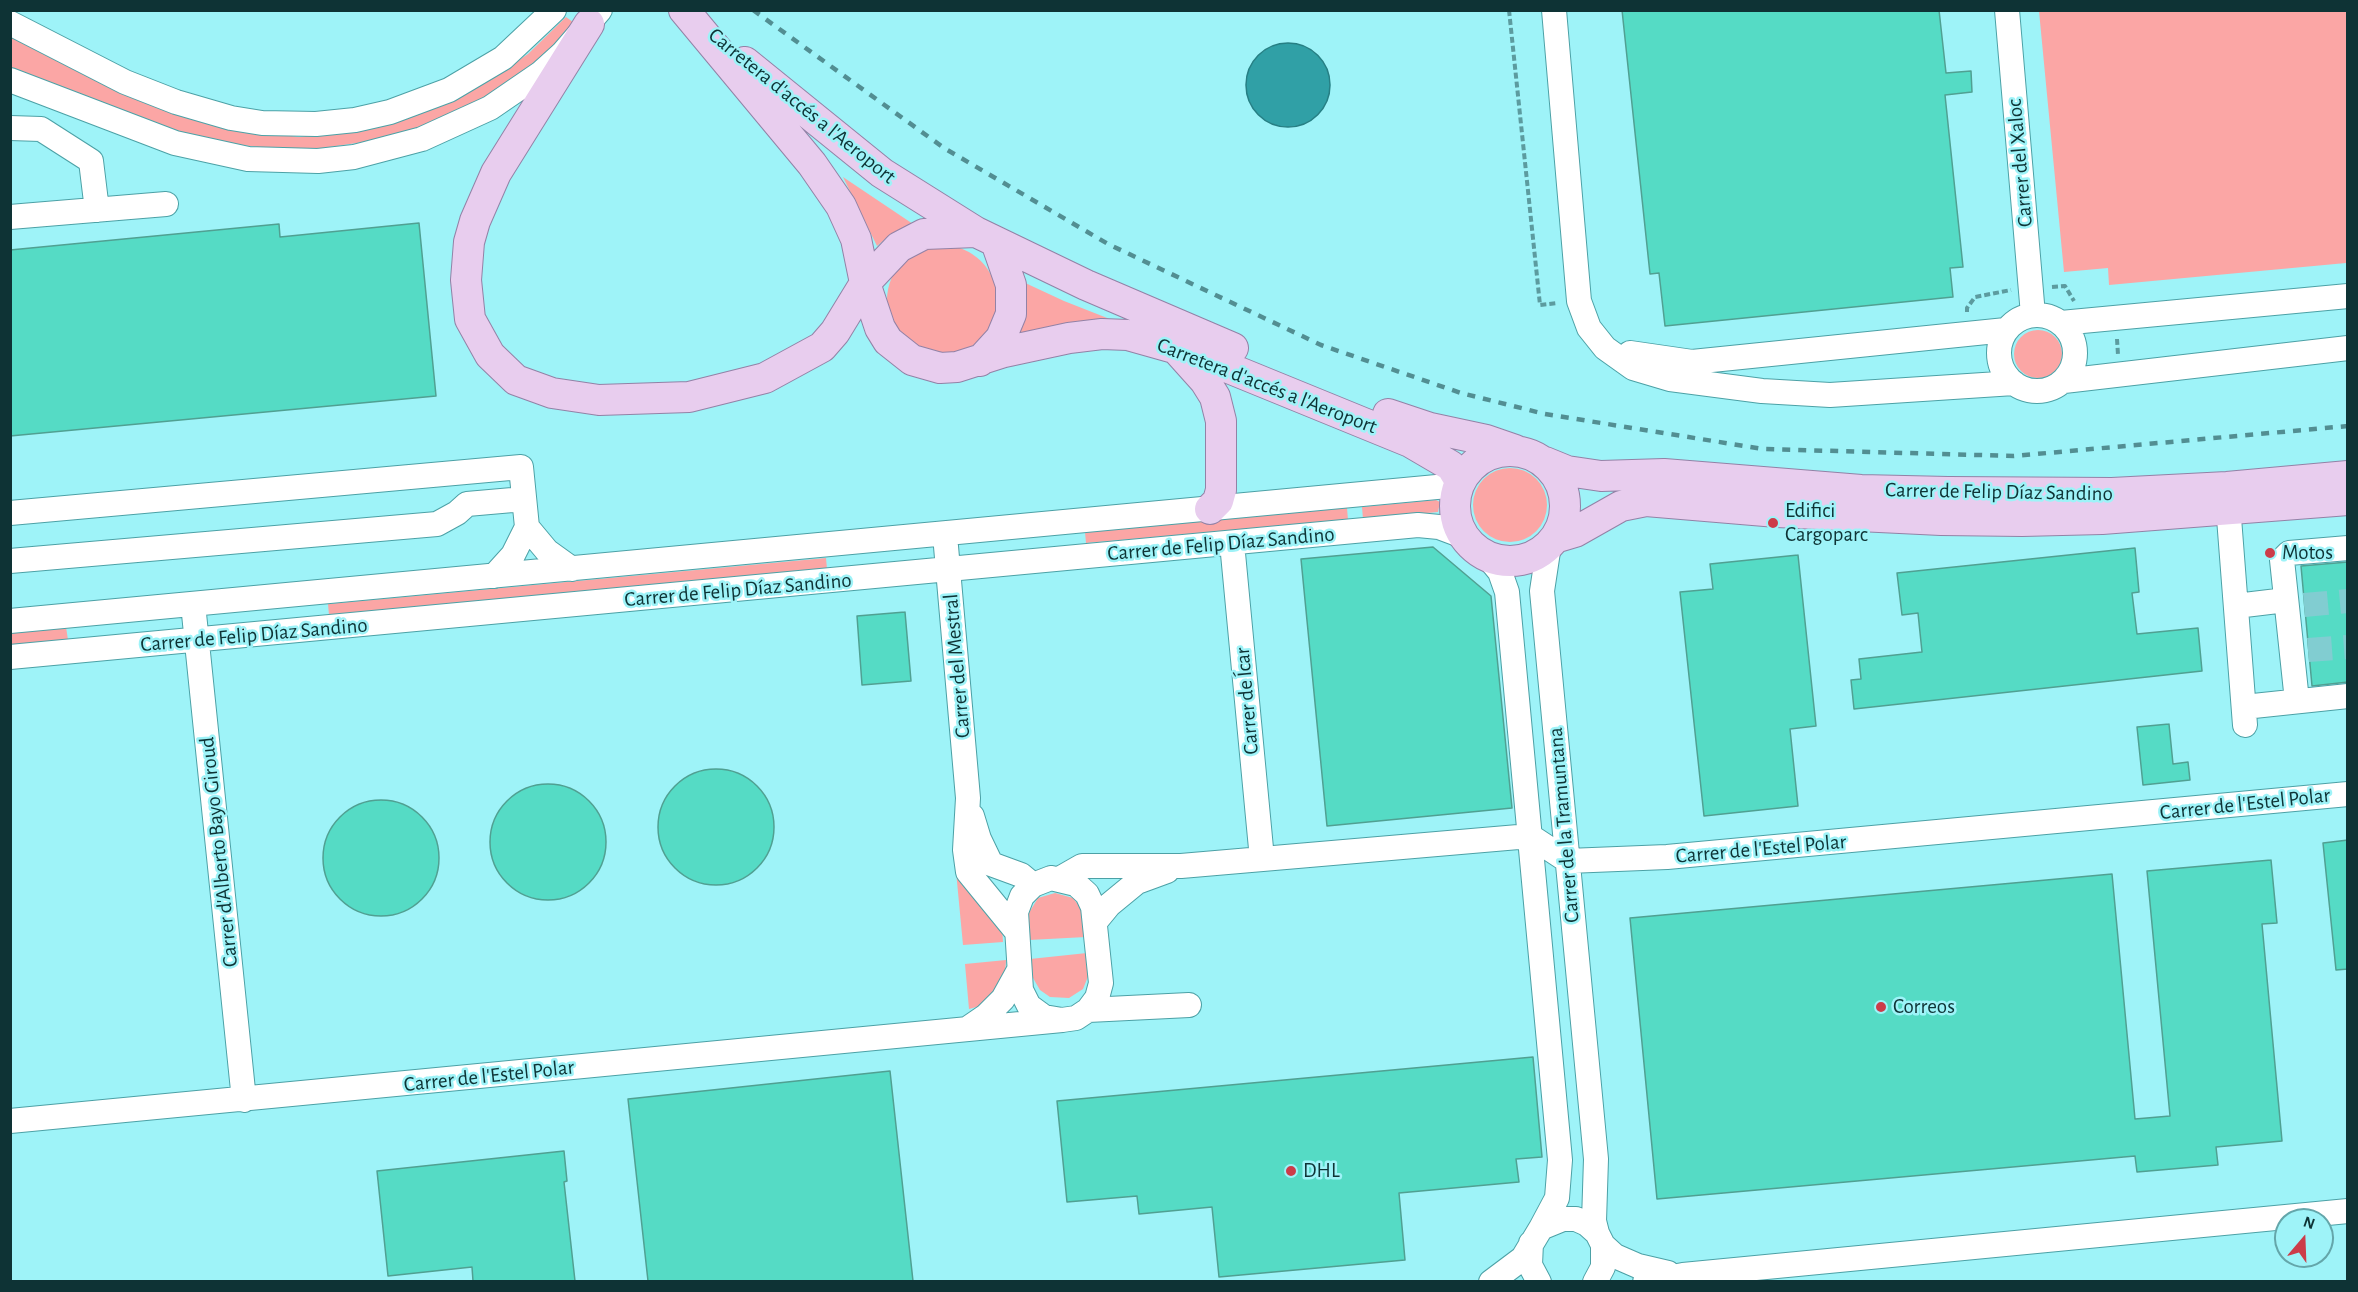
<!DOCTYPE html>
<meta charset="utf-8">
<style>
body{margin:0}
#map{position:relative;width:2358px;height:1292px;overflow:hidden;background:#9ef3f8;font-family:"Alegreya Sans",sans-serif}
canvas{display:block}
.frame{position:absolute;inset:0;border:12px solid #0e3335;pointer-events:none}
.north{position:absolute;left:2274px;top:1208px;width:60px;height:60px;box-sizing:border-box;background:#9ef3f8;border:2px solid #64a6aa;border-radius:50%;rotate:19deg;font-size:16px;font-weight:700;line-height:24px;text-align:center;color:#0e3335}
.north::after{content:'';display:block;margin:auto;width:21px;height:27px;background:#cc3c49;clip-path:polygon(50% 0,100% 100%,50% 72%,0 100%)}
</style>
<div id="map">
<canvas width="2358" height="1292"></canvas>
<div class="frame"></div>
<div class="north">N</div>
</div>
<script>
const c = document.querySelector('canvas').getContext('2d');
c.lineJoin = 'round';
function paint(path, color) { c.fillStyle = color; c.fill(path, 'evenodd'); }
const shape = rows => new Path2D(rows.map(r => 'M' + r).join(''));
function strokePath(path, color, width, dash) { c.strokeStyle = color; c.lineWidth = width; c.lineCap = dash ? 'butt' : 'round'; c.setLineDash(dash || []); c.stroke(path); }
function label(font, color, halo, rows, align = 'center') {
  c.font = font + ' "Alegreya Sans",sans-serif'; c.lineWidth = 5; c.setLineDash([]); c.textBaseline = 'middle'; c.strokeStyle = halo; c.fillStyle = color; for (const [text, x, y, turn = 0] of rows) {
    c.save(); c.translate(x, y); c.rotate((+turn || 0) * Math.PI / 180); c.textAlign = isNaN(turn) ? turn : align; if (halo) c.strokeText(text, 0, 0); c.fillText(text, 0, 0); c.restore();
  }
}
paint(shape([
 [2039,11,2347,11,2346,263,2109,285,2108,268,2064,272],
 [566,17,577,25,536,64,483,102,397,137,296,152,203,140,11,68,10,36,103,84,211,125,299,137,396,122,478,87,528,54],
 [843,177,913,224,891,234,877,246],
 '887 300a55 55 0 1 1 110 0a55 55 0 1 1-110 0Z',
 [1021,281,1064,301,1125,325,1018,335],
 '2014 354a24 24 0 1 1 48 0a24 24 0 1 1-48 0Z',
 '1473 505a37 37 0 1 1 74 0a37 37 0 1 1-74 0Z',
 [1436,500,1440,502,1438,512,1363,519,1362,507],
 [1347,508,1348,520,1086,543,1085,532],
 [826,558,827,569,329,615,328,604],
 [66,627,68,640,11,645,11,632],
 [956,871,1002,926,1003,942,963,945],
 [1055,893,1073,898,1083,911,1086,937,1029,940,1027,918,1030,911,1038,898],
 [1087,953,1089,974,1083,989,1069,998,1050,997,1040,990,1033,978,1030,959],
 [1006,960,1005,975,999,989,980,1006,969,1009,965,964]
]), '#fba6a5');
const water = shape([
 '1246 85a42 42 0 1 1 84 0a42 42 0 1 1-84 0Z'
]);
paint(water, '#30a0a6');
strokePath(water, '#267f84', 1.5);
const building = shape([
 [1622,10,1939,10,1946,73,1971,71,1972,92,1945,95,1963,267,1950,268,1953,297,1665,326,1659,273,1650,274,1622,10],
 [419,223,436,396,10,436,10,250,279,224,280,237,419,223],
 [1433,547,1491,596,1512,808,1327,826,1301,559,1433,547],
 [2135,548,2139,592,2132,593,2137,634,2198,628,2202,671,1854,709,1851,680,1861,679,1859,659,1922,652,1918,613,1902,615,1897,573,2135,548],
 [1798,555,1816,726,1790,729,1798,806,1704,816,1680,592,1713,589,1710,564,1798,555],
 [2348,562,2348,682,2312,686,2301,566,2348,562],
 [905,612,911,681,862,685,857,616,905,612],
 [2169,724,2173,764,2188,762,2190,780,2143,785,2137,727,2169,724],
 '658 827a58 58 0 1 1 116 0a58 58 0 1 1-116 0Z',
 '490 842a58 58 0 1 1 116 0a58 58 0 1 1-116 0Z',
 '323 858a58 58 0 1 1 116 0a58 58 0 1 1-116 0Z',
 [2348,840,2348,969,2336,970,2323,843,2348,840],
 [2271,860,2277,923,2262,924,2282,1141,2216,1147,2218,1165,2137,1172,2135,1156,1657,1199,1630,918,2112,874,2135,1119,2170,1116,2147,871,2271,860],
 [1533,1057,1542,1157,1516,1159,1519,1182,1399,1193,1405,1260,1219,1277,1212,1207,1139,1214,1137,1196,1067,1202,1057,1101,1533,1057],
 [890,1071,913,1281,648,1281,628,1099,890,1071],
 [564,1151,567,1181,564,1182,575,1281,473,1281,472,1267,388,1276,377,1171,564,1151]
]);
paint(building, '#55dbc5');
strokePath(building, '#50a092', 1.5);
strokePath(shape([
 [2304,605,2348,601],
 [2308,650,2348,647]
]), '#81cdd1', 24, [24, 12]);
const minor = shape([
 [1554,10,1579,301,1589,328,1605,348,1633,368,1670,379,1762,391,1830,395,2014,383],
 [2007,10,2033,315],
 [10,23,125,82,176,102,231,118,262,123,316,124,355,120,390,112,449,90,503,58,554,10],
 [10,80,175,143,248,159,318,161,354,157,422,139,490,108,541,73,562,54,600,10],
 [10,128,41,129,91,161,97,210],
 [10,217,166,204],
 '1999 353a38 38 0 1 1 76 0a38 38 0 1 1-76 0Z',
 [2061,323,2348,296],
 [1630,353,1692,362,2006,330],
 [2064,381,2348,348],
 [2227,492,2245,725],
 [10,513,521,467,527,527,513,555,494,576],
 [527,527,547,551,572,569],
 [945,535,968,798,965,850,968,872,1017,932],
 [1232,543,1262,859],
 [1549,545,1542,591,1596,1159,1594,1221,1597,1233],
 [1487,556,1500,572,1507,592,1560,1160,1557,1198,1541,1228],
 [10,561,437,524,457,513,467,504,524,499],
 [193,604,244,1100],
 [2236,606,2286,600],
 [10,621,1458,485],
 [10,657,1418,525,1439,527,1463,536],
 [2297,701,2282,560,2289,553,2348,548],
 [2244,707,2348,696],
 [972,816,979,839,991,864,1021,875,1033,885],
 [1051,878,1076,884,1087,894,1093,907,1101,983,1097,998,1088,1010,1076,1018,1062,1020,1044,1017,1029,1006,1021,990,1016,912,1022,896,1033,885,1051,878],
 [1061,878,1082,866,1181,866,1530,836,1568,861,1667,857,2348,794],
 [1095,922,1109,905,1137,882,1167,871],
 [1088,1010,1189,1005],
 [967,1029,986,1016,1003,999,1019,970],
 [10,1121,1062,1020],
 [1531,1243,1530,1265,1539,1282],
 [1603,1245,1615,1256,1638,1266,1668,1273],
 [1491,1282,1523,1258,1541,1228,1563,1219,1576,1219,1587,1224,1597,1233,1603,1245,1603,1267,1595,1282],
 [1645,1282,1683,1275,2348,1211]
]);
const major = shape([
 [684,10,812,164,841,206,856,239,865,283,880,328,888,341,912,360,940,368,957,367,1004,352,1069,338,1102,334,1128,335,1192,353,1410,442,1451,466,1460,481],
 [589,24,496,173,475,221,469,242,466,280,470,319,490,355,516,380,552,393,599,400,689,397,765,378,822,347,835,332,865,283,899,247,924,234,976,232],
 [745,62,882,173,976,232,1086,285,1233,348],
 [1179,352,1205,381,1215,397,1221,421,1221,490,1218,501,1210,509],
 [980,361,1001,338,1011,314,1011,285,996,242],
 [1388,414,1430,428,1486,440,1515,450],
 '1455 506a55 55 0 1 1 110 0a55 55 0 1 1-110 0Z',
 [1545,462,1567,471,1601,476,1664,474,1861,490,1948,492,2112,493,2227,487,2348,476],
 [1555,538,1575,532,1621,506,1646,501,1777,512,1941,520,2022,521,2102,519,2348,500]
]);
strokePath(minor, '#4ca1a6', 26);
strokePath(major, '#9282a6', 32);
strokePath(shape([
 [1509,10,1540,305,1558,303],
 [2052,287,2065,286,2074,301],
 [1967,312,1967,308,1975,297,2011,290],
 [2117,339,2118,355]
]), '#5c9b9f', 4, [6, 3]);
strokePath(minor, '#fff', 24);
strokePath(major, '#e8cdee', 30);
strokePath(shape([
 [753,10,944,148,1108,244,1321,345,1461,393,1545,414,1763,449,2014,456,2348,426]
]), '#528e92', 4.5, [8, 8]);
for (const [x, y, r, color] of [
 [1773,523,6,"#cc3c49"],
 [2270,553,6,"#cc3c49"],
 [1881,1007,6,"#cc3c49"],
 [1291,1171,6,"#cc3c49"]
]) { const dot = new Path2D(); dot.arc(x, y, r, 0, 2 * Math.PI); c.fillStyle = color; c.fill(dot); strokePath(dot, '#9ef3f8', 2); }
label('21px', '#0e3335', '#9ef3f8', [
 ["Carretera d'accés a l'Aeroport",802,106,39],
 ["Carrer del Xaloc",2020,163,-95],
 ["Carretera d'accés a l'Aeroport",1267,386,21],
 ["Carrer de Felip Díaz Sandino",1999,492,1],
 ["Carrer de Felip Díaz Sandino",1221,544,-5],
 ["Carrer de Felip Díaz Sandino",738,590,-5],
 ["Carrer de Felip Díaz Sandino",254,635,-5],
 ["Carrer del Mestral",957,666,-95],
 ["Carrer de Ícar",1247,701,-95],
 ["Carrer de l'Estel Polar",2245,804,-6],
 ["Carrer de la Tramuntana",1564,825,-95],
 ["Carrer de l'Estel Polar",1761,849,-5],
 ["Carrer d'Alberto Bayo Giroud",219,852,-96],
 ["Carrer de l'Estel Polar",489,1076,-6]
]);
label('21px', '#0e3335', '#9ef3f8', [
 ["Edifici",1785,511],
 ["Cargoparc",1785,535],
 ["Motos",2282,553],
 ["Correos",1893,1007],
 ["DHL",1303,1171]
], 'left');
</script>
